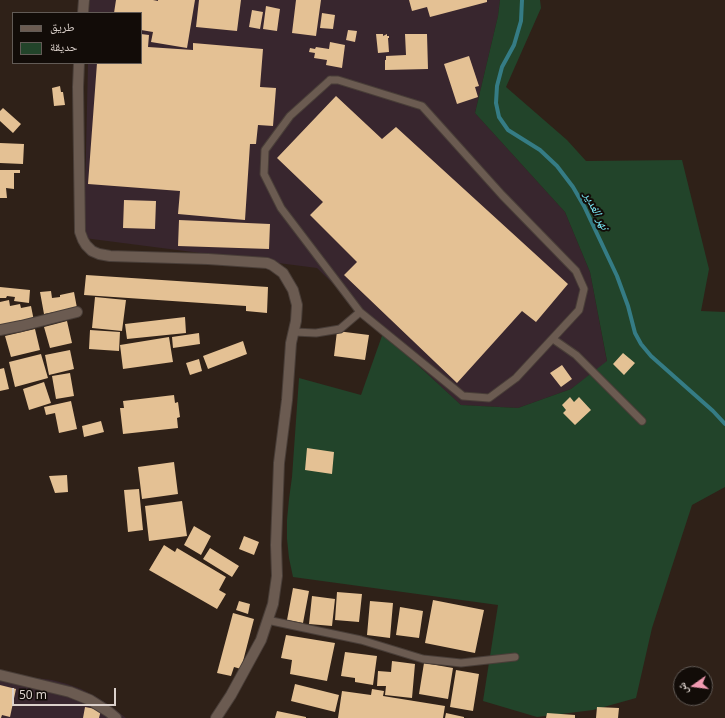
<!DOCTYPE html>
<meta charset="utf-8">
<style>
body{margin:0}
#map{position:relative;width:725px;height:718px;overflow:hidden;background:#2f2118;font-family:"Noto Sans","Noto Naskh Arabic",sans-serif}
canvas{display:block}
.legend{position:absolute;left:12px;top:12px;width:130px;height:52px;box-sizing:border-box;background:#120c08;border:1px solid #625b56;margin:0;padding:5px 7px;list-style:none;font-size:12px;color:#dbd1cb}
.legend li{display:flex;align-items:center;gap:8px;height:20px}
.legend b{width:20px;border:1px solid #625b56}
.north{position:absolute;left:673px;top:666px;width:40px;height:40px;box-sizing:border-box;background:#120c08;border:1px solid #625b56;border-radius:50%;rotate:256deg;font-size:11px;font-weight:700;line-height:16px;text-align:center;color:#dbd1cb}
.north::after{content:'';display:block;margin:auto;width:14px;height:18px;background:#f19ab1;clip-path:polygon(50% 0,100% 100%,50% 72%,0 100%)}
.scale{position:absolute;left:12px;top:688px;width:104px;height:18px;box-sizing:border-box;border:2px solid #dbd1cb;border-top:0;padding-left:5px;font-size:12px;line-height:14px;white-space:nowrap;color:#dbd1cb;-webkit-text-stroke:3px #120c08;paint-order:stroke}
</style>
<div id="map">
<canvas width="725" height="718"></canvas>
<ul class="legend">
<li><b style="height:5px;background:#6b5b51"></b>طريق</li>
<li><b style="height:11px;background:#22442a"></b>حديقة</li>
</ul>
<div class="north">ش</div>
<div class="scale">50 m</div>
</div>
<script>
const c = document.querySelector('canvas').getContext('2d');
c.lineJoin = 'round';
function paint(path, color) { c.fillStyle = color; c.fill(path, 'evenodd'); }
const shape = rows => new Path2D(rows.map(r => 'M' + r).join(''));
function strokePath(path, color, width, dash) { c.strokeStyle = color; c.lineWidth = width; c.lineCap = dash ? 'butt' : 'round'; c.setLineDash(dash || []); c.stroke(path); }
function label(font, color, halo, rows, align = 'center') {
  c.font = font + ' "Noto Sans","Noto Naskh Arabic",sans-serif'; c.lineWidth = 4; c.setLineDash([]); c.textBaseline = 'middle'; c.strokeStyle = halo; c.fillStyle = color; for (const [text, x, y, turn = 0] of rows) {
    c.save(); c.translate(x, y); c.rotate((+turn || 0) * Math.PI / 180); c.textAlign = isNaN(turn) ? turn : align; if (halo) c.strokeText(text, 0, 0); c.fillText(text, 0, 0); c.restore();
  }
}
paint(shape([
 [90,0,500,0,498,16,475,113,565,212,590,272,607,362,571,389,518,408,461,405,383,333,317,268,84,238,88,63,141,63,141,13,89,13],
 [0,674,21,677,36,678,52,680,67,684,81,689,95,696,111,706,126,718,0,718]
]), '#38262e');
paint(shape([
 [500,0,540,0,541,8,506,87,567,140,586,161,682,160,709,269,701,311,725,312,725,487,692,505,652,628,636,698,593,710,537,717,483,701,498,605,293,577,289,558,287,539,287,520,289,499,292,477,299,378,361,395,383,333,461,405,518,408,571,389,607,361,590,272,565,212,475,113,498,16]
]), '#22442a');
strokePath(shape([
 [522,0,521,21,514,45,502,67,497,86,496,103,499,117,508,130,540,150,557,166,573,187,584,206,617,276,628,306,635,333,641,344,651,356,713,411,725,424]
]), '#357c85', 4);
paint(shape([
 [116,0,153,0,158,1,158,0,195,0,187,48,151,42,153,32,141,30,141,13,114,13],
 [199,0,241,0,237,31,196,27],
 [296,0,321,0,316,36,292,33],
 [409,0,487,0,487,2,430,17,427,7,412,11],
 [266,6,280,9,277,31,263,29],
 [252,10,263,12,260,29,249,27],
 [322,13,335,15,333,29,320,28],
 [348,30,357,31,355,42,346,40],
 [141,34,149,35,148,47,193,50,193,43,263,49,260,87,276,88,273,126,258,125,256,144,250,144,245,220,178,214,180,191,88,184,97,63,141,63],
 [376,34,383,34,383,36,387,34,387,36,389,36,389,38,388,38,389,52,378,53],
 [405,34,427,34,428,69,385,70,385,60,386,60,386,56,406,55],
 [330,42,345,45,342,68,326,65,327,60,314,58,315,53,309,52,310,48,315,49,316,47,329,49],
 [469,56,479,86,475,87,478,97,457,104,444,64],
 [60,86,61,92,63,92,65,105,54,106,52,88],
 [336,96,382,139,396,127,568,284,536,322,522,311,457,383,344,275,357,262,310,215,323,202,277,158],
 [3,108,21,124,13,133,0,121,0,111],
 [0,143,24,144,23,164,0,163],
 [0,170,20,170,20,173,14,173,14,189,6,188,7,198,0,198],
 [124,200,156,201,155,229,123,228],
 [179,220,270,224,269,249,178,246],
 [86,275,268,287,267,313,246,311,246,306,84,295],
 [0,287,30,290,29,303,14,301,15,297,7,296,6,298,0,298],
 [51,291,52,298,60,297,60,295,74,292,77,308,44,314,40,292],
 [95,297,126,300,122,331,92,328],
 [9,300,10,306,20,304,21,308,31,306,34,321,0,328,0,302],
 [185,317,186,333,127,339,125,324],
 [67,321,72,343,50,348,44,327],
 [35,329,40,350,11,357,5,336],
 [90,330,120,332,119,351,89,349],
 [337,331,369,335,365,360,334,356],
 [199,333,200,344,173,348,172,337],
 [169,337,173,362,123,369,120,345],
 [243,341,247,354,208,369,203,356],
 [70,350,74,369,49,375,45,355],
 [623,353,635,363,624,375,613,364],
 [41,354,48,378,15,387,9,362],
 [199,359,202,371,190,375,186,363],
 [562,365,572,379,561,387,550,373],
 [4,368,9,389,0,391,0,369],
 [70,373,74,396,56,399,52,376],
 [44,382,51,403,29,410,23,389],
 [174,395,175,403,178,402,180,417,177,418,178,428,123,434,120,408,124,408,123,401],
 [570,397,574,402,579,397,591,410,575,425,563,413,566,410,562,405],
 [71,401,77,429,59,433,55,413,46,415,44,407],
 [101,421,104,432,84,437,82,426],
 [307,448,334,452,332,474,305,470],
 [174,462,178,494,142,499,138,467],
 [67,475,68,492,55,493,49,476],
 [139,489,143,530,128,532,124,490],
 [182,501,187,536,149,541,145,506],
 [194,526,211,536,201,555,184,545],
 [244,536,259,542,254,555,239,549],
 [164,545,175,552,177,548,226,577,219,590,226,594,217,609,149,570],
 [210,548,239,566,232,577,203,559],
 [293,588,309,591,303,623,287,620],
 [337,592,362,594,359,622,335,620],
 [312,596,335,599,332,626,309,624],
 [433,600,484,610,475,653,425,643],
 [239,601,250,604,248,614,236,610],
 [370,601,393,603,390,638,367,635],
 [400,607,423,611,419,638,396,635],
 [233,613,254,619,241,669,234,667,231,676,217,673],
 [286,635,335,643,327,681,290,674,292,660,281,658],
 [345,652,377,656,373,685,355,682,355,678,341,676],
 [392,661,415,664,412,698,385,695,386,686,377,686,378,671,391,672],
 [424,663,453,668,448,699,419,694],
 [456,670,479,674,473,711,450,707],
 [295,684,339,695,335,712,291,701],
 [0,685,16,689,10,717,2,715,1,718,0,718],
 [372,689,384,691,383,696,445,706,443,718,338,718,342,691,371,695],
 [85,707,101,710,99,718,83,718],
 [597,707,619,708,618,718,596,718],
 [277,711,306,717,306,718,275,718],
 [446,713,464,717,464,718,445,718],
 [547,713,575,715,575,718,546,718]
]), '#e4c194');
const lane = shape([
 [330,80,338,80,422,106,502,195,576,271,584,289,579,310,516,378,489,398,463,396,360,312,281,208,264,174,265,150,290,116,330,80],
 [294,332,316,333,340,329,360,312],
 [553,339,576,355,642,421],
 [267,620,361,640,423,659,461,663,515,657]
]);
const street = shape([
 [0,330,21,326,77,312],
 [0,675,70,692,90,700,109,712,116,718]
]);
const secondary = shape([
 [83,13,84,0],
 [79,63,78,87,80,232,83,240,86,245,92,251,99,254,110,256,208,259,267,263,272,265,283,273,293,290,297,305,296,321,291,343,287,400,279,463,276,545,277,576,273,604,261,640,231,695,216,718]
]);
strokePath(lane, '#493e38', 9);
strokePath(street, '#493e38', 12);
strokePath(secondary, '#493e38', 12);
strokePath(lane, '#6b5b51', 7);
strokePath(street, '#6b5b51', 10);
strokePath(secondary, '#6b5b51', 10);
label('italic 12px', '#79e5f3', '#120c08', [
 ["نهر الغدير",596,211,63]
]);
</script>
